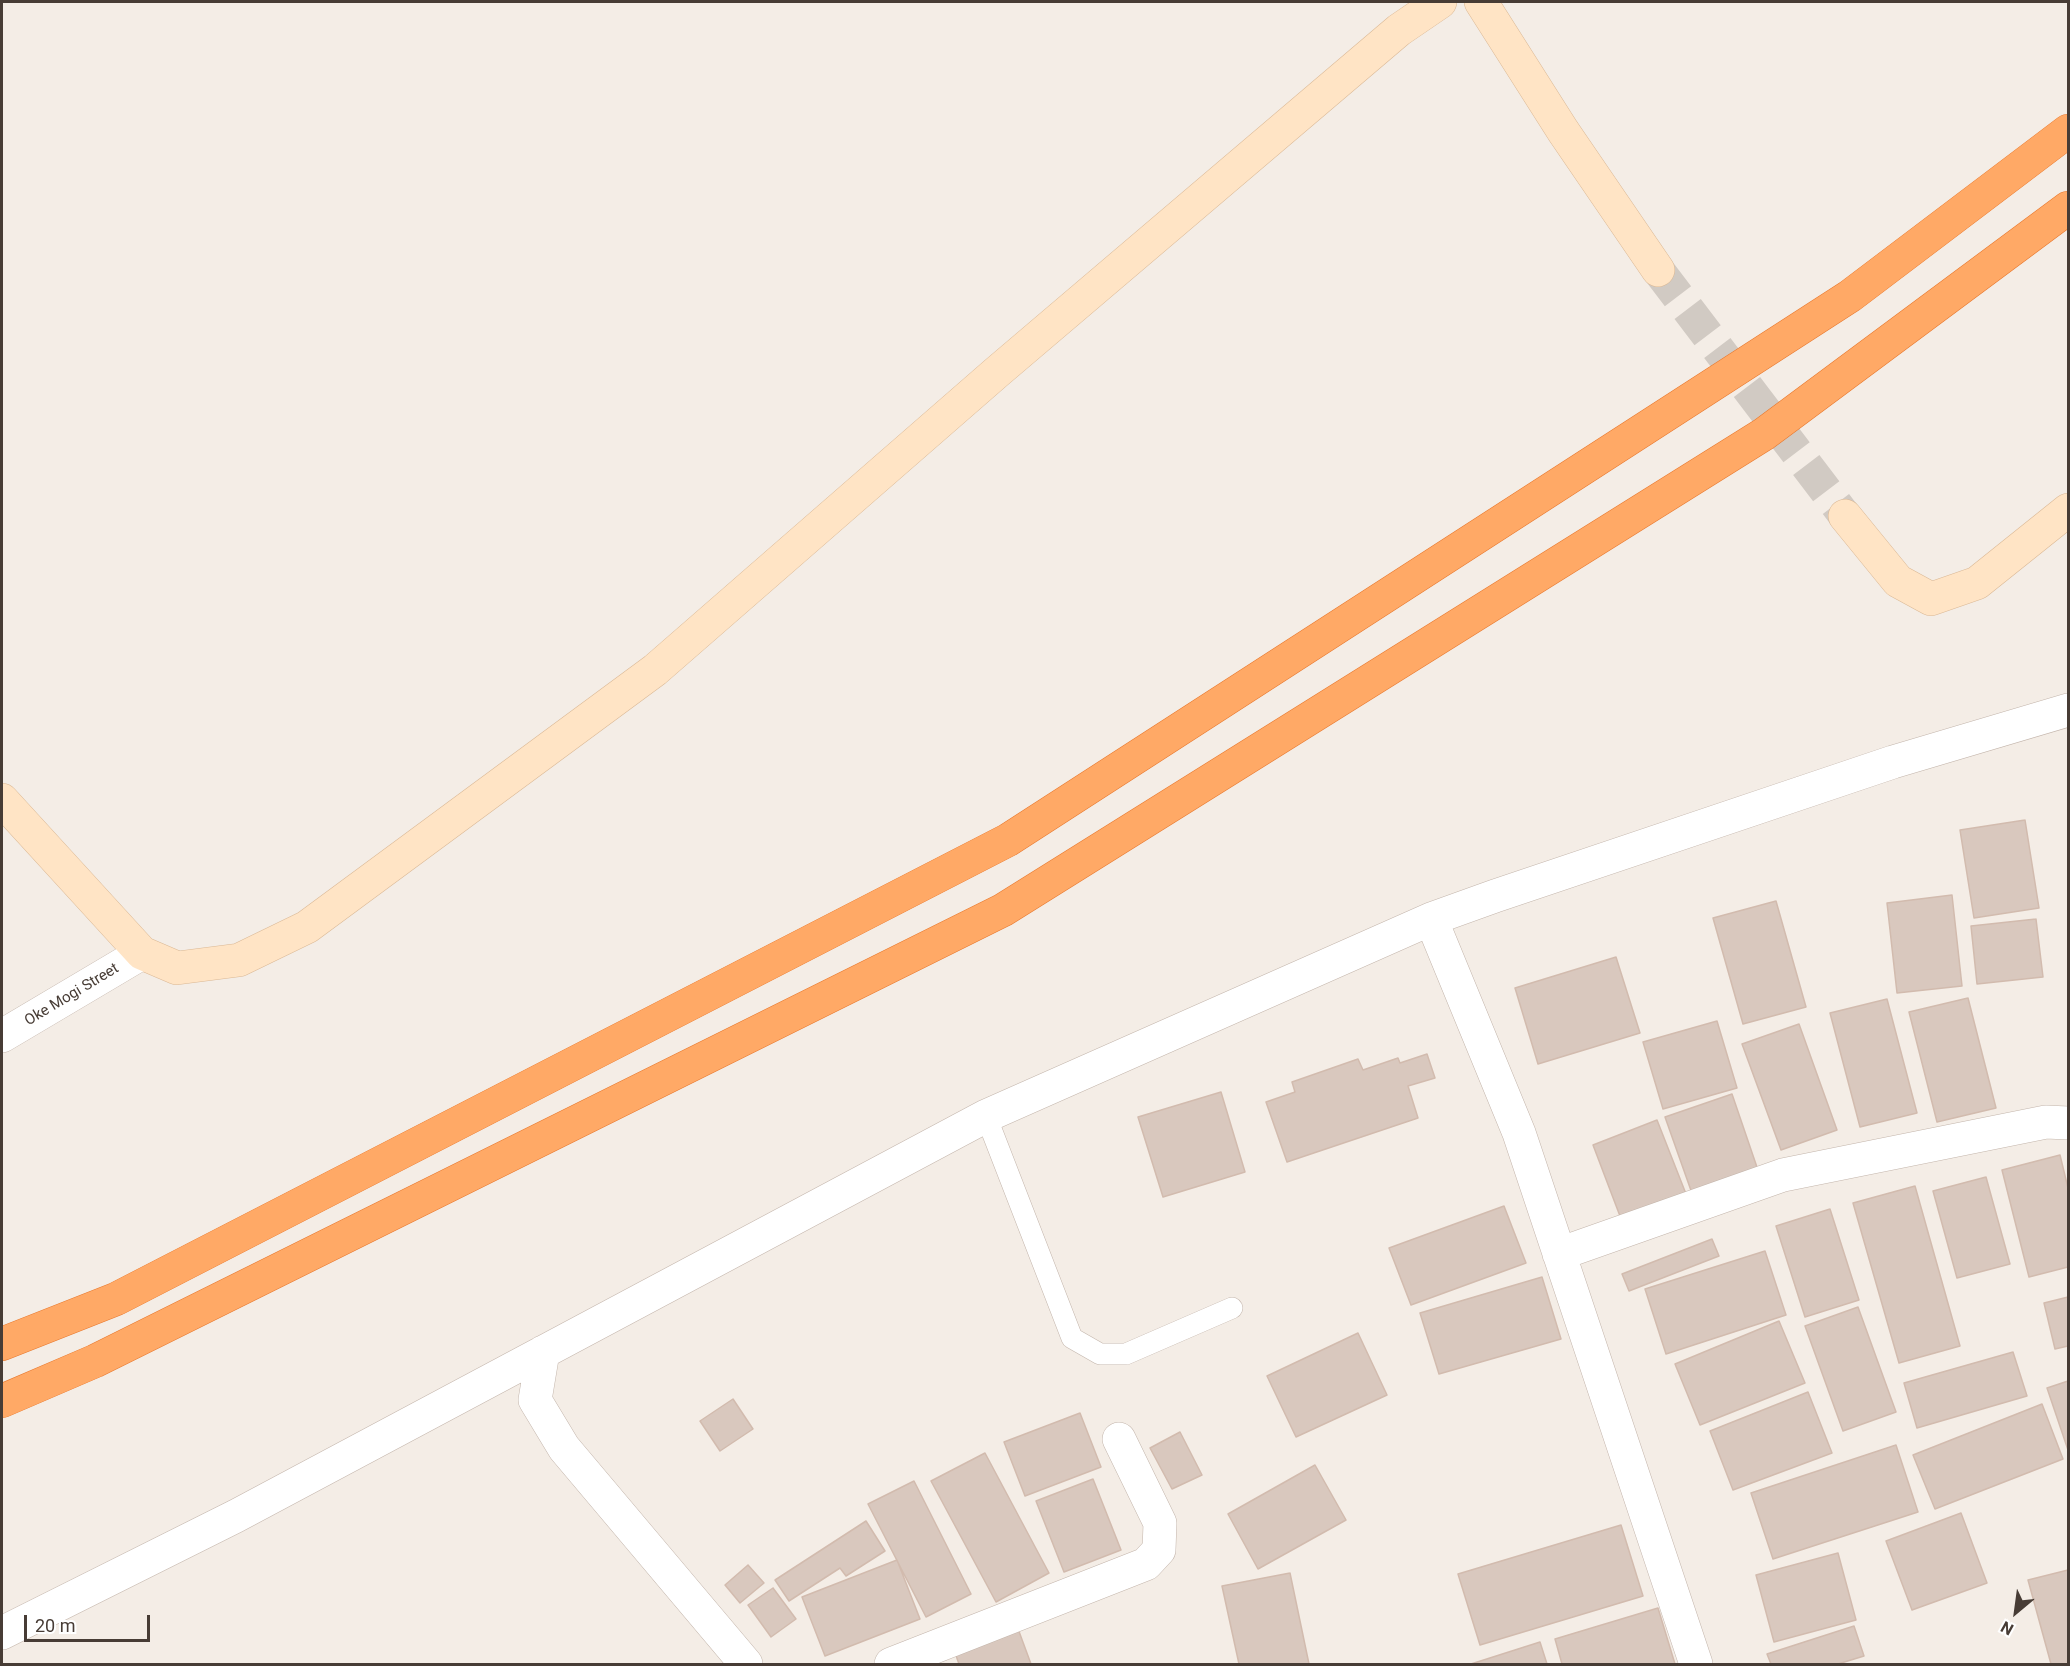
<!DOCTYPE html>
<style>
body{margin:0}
#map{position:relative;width:2070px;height:1666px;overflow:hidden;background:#f4ede6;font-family:Roboto,sans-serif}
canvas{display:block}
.frame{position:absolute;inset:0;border:3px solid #473c35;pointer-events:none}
.north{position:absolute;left:1986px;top:1582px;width:60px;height:60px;-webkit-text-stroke:4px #fff;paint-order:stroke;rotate:209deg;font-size:16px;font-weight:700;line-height:24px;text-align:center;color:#473c35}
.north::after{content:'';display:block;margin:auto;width:21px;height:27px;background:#473c35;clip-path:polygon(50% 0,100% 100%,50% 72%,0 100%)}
.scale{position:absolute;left:24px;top:1615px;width:126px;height:27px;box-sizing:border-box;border:3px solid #473c35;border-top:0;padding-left:8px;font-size:18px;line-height:21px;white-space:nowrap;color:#473c35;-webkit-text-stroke:4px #fff;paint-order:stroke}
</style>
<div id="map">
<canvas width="2070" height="1666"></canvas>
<div class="frame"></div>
<div class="north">N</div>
<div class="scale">20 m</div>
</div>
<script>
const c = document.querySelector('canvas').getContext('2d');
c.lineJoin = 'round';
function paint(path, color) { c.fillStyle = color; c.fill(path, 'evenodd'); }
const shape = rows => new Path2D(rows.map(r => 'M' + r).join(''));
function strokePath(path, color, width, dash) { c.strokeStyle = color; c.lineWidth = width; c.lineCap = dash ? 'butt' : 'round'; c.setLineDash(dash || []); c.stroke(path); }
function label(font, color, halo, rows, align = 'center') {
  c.font = font + ' Roboto,sans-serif'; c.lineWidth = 5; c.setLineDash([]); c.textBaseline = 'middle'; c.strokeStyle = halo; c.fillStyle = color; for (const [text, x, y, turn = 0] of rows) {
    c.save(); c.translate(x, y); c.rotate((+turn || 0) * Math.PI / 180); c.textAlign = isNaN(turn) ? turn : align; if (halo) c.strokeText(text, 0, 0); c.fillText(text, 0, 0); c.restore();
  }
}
const building = shape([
 [2025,820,2039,908,1974,918,1960,830,2025,820],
 [1952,895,1962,986,1897,993,1887,903,1952,895],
 [1776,901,1806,1007,1743,1024,1713,918,1776,901],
 [2036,919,2043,977,1977,984,1971,926,2036,919],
 [1616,957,1640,1033,1538,1064,1515,988,1616,957],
 [1968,998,1996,1108,1937,1122,1909,1012,1968,998],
 [1887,999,1917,1113,1860,1127,1830,1013,1887,999],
 [1717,1021,1737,1088,1663,1109,1643,1042,1717,1021],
 [1799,1024,1837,1130,1781,1150,1742,1044,1799,1024],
 [1427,1054,1435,1078,1408,1086,1418,1118,1287,1162,1266,1102,1295,1092,1292,1082,1358,1059,1363,1070,1398,1058,1400,1063,1427,1054],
 [1221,1092,1245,1172,1163,1197,1138,1117,1221,1092],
 [1732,1094,1760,1176,1694,1199,1665,1117,1732,1094],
 [1657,1120,1688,1199,1623,1224,1593,1145,1657,1120],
 [2060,1155,2068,1188,2068,1267,2029,1277,2002,1170,2060,1155],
 [1986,1177,2010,1264,1957,1278,1933,1191,1986,1177],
 [1915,1186,1960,1346,1899,1363,1853,1203,1915,1186],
 [1504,1206,1526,1263,1411,1305,1389,1248,1504,1206],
 [1830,1209,1859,1300,1805,1317,1776,1226,1830,1209],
 [1712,1239,1719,1256,1629,1291,1622,1274,1712,1239],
 [1765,1251,1786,1315,1666,1354,1645,1289,1765,1251],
 [1542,1277,1561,1339,1439,1374,1420,1313,1542,1277],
 [2068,1297,2068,1346,2055,1349,2044,1303,2068,1297],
 [1858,1307,1896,1412,1843,1431,1805,1326,1858,1307],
 [1779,1321,1805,1383,1700,1425,1675,1364,1779,1321],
 [1358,1333,1387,1395,1296,1437,1267,1376,1358,1333],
 [2013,1352,2027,1396,1917,1428,1904,1383,2013,1352],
 [2068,1381,2068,1450,2047,1388,2068,1381],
 [1808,1392,1832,1453,1733,1490,1710,1431,1808,1392],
 [733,1399,753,1429,720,1451,700,1421,733,1399],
 [2042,1404,2063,1459,1935,1509,1913,1455,2042,1404],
 [1080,1413,1101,1467,1025,1496,1004,1442,1080,1413],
 [1180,1432,1202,1475,1172,1489,1150,1448,1180,1432],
 [1896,1445,1918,1512,1773,1559,1751,1493,1896,1445],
 [985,1453,1049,1573,996,1602,931,1481,985,1453],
 [1315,1465,1346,1520,1258,1569,1228,1514,1315,1465],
 [1093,1479,1121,1550,1064,1572,1036,1501,1093,1479],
 [914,1481,971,1594,926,1617,868,1504,914,1481],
 [1961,1513,1987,1583,1912,1610,1886,1541,1961,1513],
 [866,1521,885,1551,846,1576,840,1568,789,1601,775,1580,866,1521],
 [1621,1525,1643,1596,1480,1645,1458,1574,1621,1525],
 [1838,1553,1856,1620,1774,1642,1756,1575,1838,1553],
 [897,1560,920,1619,825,1656,802,1597,897,1560],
 [748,1565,764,1583,740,1603,725,1585,748,1565],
 [2068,1570,2068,1664,2051,1664,2028,1580,2068,1570],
 [1290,1573,1309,1664,1239,1664,1222,1586,1290,1573],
 [773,1588,796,1619,771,1637,748,1605,773,1588],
 [1658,1608,1675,1664,1562,1664,1555,1639,1658,1608],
 [1017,1626,1031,1664,959,1664,954,1650,1017,1626],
 [1854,1626,1864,1656,1838,1664,1771,1664,1767,1654,1854,1626],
 [1540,1642,1547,1664,1471,1664,1540,1642]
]);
paint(building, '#d9c8be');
strokePath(building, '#d2bbae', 1.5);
strokePath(shape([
 [1658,270,1845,516]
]), '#d1cac3', 33, [33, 16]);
const lane = shape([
 [986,1116,1072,1338,1100,1354,1126,1354,1232,1308]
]);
const street = shape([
 [1431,919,1519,1133,1696,1664],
 [2,1036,142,953],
 [1559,1254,1783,1175,2046,1122,2068,1123],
 [543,1352,535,1400,564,1448,746,1664],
 [2,1633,236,1516,986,1116,1431,919,1495,896,1893,762,2068,710],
 [891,1664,1146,1564,1159,1550,1160,1523,1119,1439]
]);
const secondary = shape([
 [1481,2,1563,131,1658,270],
 [1845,516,1898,581,1931,599,1977,583,2068,510],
 [2,800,142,953,177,968,239,960,307,927,655,670,997,372,1399,30,1440,2]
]);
const highway = shape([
 [2,1344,116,1299,1008,840,1850,296,2068,131],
 [2,1401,95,1361,1003,910,1764,434,2068,208]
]);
strokePath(lane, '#c3b5ab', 22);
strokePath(street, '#c3b5ab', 34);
strokePath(secondary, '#dab895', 34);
strokePath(highway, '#e7782e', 34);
strokePath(lane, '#fff', 21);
strokePath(street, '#fff', 33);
strokePath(secondary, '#ffe4c5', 33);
strokePath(highway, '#ffa966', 33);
label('15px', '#473c35', '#fff', [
 ["Oke Mogi Street",72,995,-31]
]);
</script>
